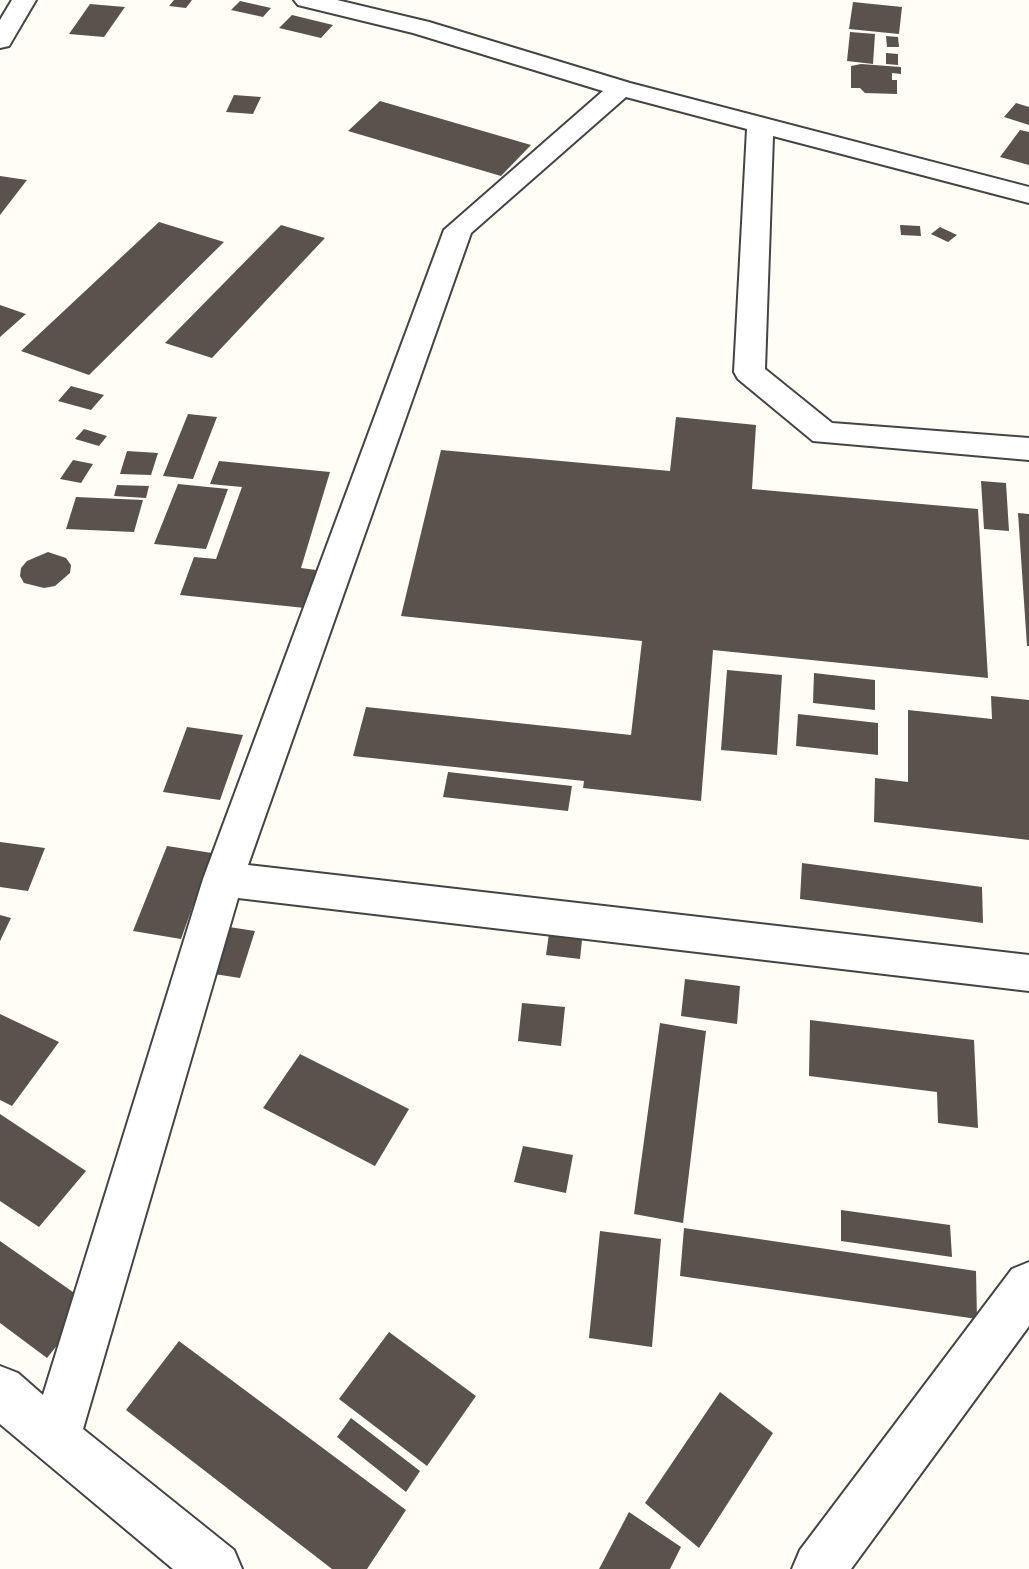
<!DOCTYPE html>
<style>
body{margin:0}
canvas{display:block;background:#fffdf5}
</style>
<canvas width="1029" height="1569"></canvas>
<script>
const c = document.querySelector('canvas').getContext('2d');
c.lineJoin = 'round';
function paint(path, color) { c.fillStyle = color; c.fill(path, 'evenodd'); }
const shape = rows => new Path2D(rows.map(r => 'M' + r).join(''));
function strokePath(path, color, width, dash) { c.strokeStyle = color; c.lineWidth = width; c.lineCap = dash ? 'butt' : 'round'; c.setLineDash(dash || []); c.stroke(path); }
paint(shape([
 [174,0,192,0,186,8,169,6],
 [240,1,271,8,263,17,231,10],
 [853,2,902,7,899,34,849,29],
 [90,4,125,7,104,37,69,34],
 [292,15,333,25,321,38,279,28],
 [850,32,875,34,873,64,847,61],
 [886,36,898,37,899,47,887,47],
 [886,53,898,54,898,65,886,64],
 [861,64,901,67,901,74,892,73,892,80,897,80,897,94,865,93,860,88,851,88,851,66],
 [234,95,261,97,253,114,226,112],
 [380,101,531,145,501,176,348,131],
 [1016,103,1029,107,1029,125,1004,117],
 [1020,130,1029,132,1029,165,1000,157],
 [0,176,27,180,0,215],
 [159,222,224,242,89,375,21,351],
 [281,225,325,238,212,358,165,343],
 [900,225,920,226,921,236,901,235],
 [940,227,957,235,948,242,931,234],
 [0,305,26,314,0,337],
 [71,386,104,395,91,410,58,401],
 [188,414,217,417,193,479,163,476],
 [676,417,756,425,752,489,978,509,988,678,713,650,701,801,583,788,584,781,353,756,366,707,631,735,642,641,401,616,441,450,670,471],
 [84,429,107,436,99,446,75,439],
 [127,451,158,453,151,475,120,474],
 [73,460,93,464,81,483,60,479],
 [219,461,330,472,301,568,316,570,305,608,180,595,194,557,216,559,242,487,210,484],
 [981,481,1006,483,1009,531,984,529],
 [178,484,228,489,206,549,154,544],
 [117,485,149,486,146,498,114,496],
 [76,497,143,500,134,532,66,529],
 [1018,513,1029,514,1029,646,1027,646],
 [48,552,66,558,71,565,70,573,55,586,44,588,24,583,20,576,21,568,27,561],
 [727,670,782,675,777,755,721,750],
 [814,673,875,680,875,710,813,703],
 [991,696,1029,700,1029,840,874,822,875,778,908,782,908,710,992,719],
 [798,714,878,723,878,755,796,746],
 [187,727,243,735,220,800,163,792],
 [448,772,572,786,568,811,443,797],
 [0,842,45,848,28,891,0,887],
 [167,846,212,853,181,939,133,931],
 [802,863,982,887,983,923,800,899],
 [0,915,11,918,0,941],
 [216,925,255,931,240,978,201,972],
 [550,926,583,930,580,959,546,955],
 [685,979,740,986,737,1024,681,1016],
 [522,1003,565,1007,561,1046,518,1041],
 [0,1014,59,1042,12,1106,0,1100],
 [810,1020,974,1040,978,1128,938,1123,937,1092,809,1076],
 [660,1023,706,1031,683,1223,634,1214],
 [300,1054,409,1109,375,1166,263,1108],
 [0,1114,86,1171,39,1227,0,1201],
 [523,1146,573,1155,566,1193,514,1182],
 [841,1210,950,1225,952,1257,841,1241],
 [684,1228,976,1271,977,1319,680,1276],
 [600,1231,661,1239,652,1347,589,1338],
 [0,1241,90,1304,47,1358,0,1323],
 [389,1332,476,1396,427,1466,339,1399],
 [179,1341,406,1510,367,1569,332,1569,126,1410],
 [720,1392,773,1433,699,1548,645,1503],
 [351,1418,420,1471,406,1492,337,1437],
 [629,1512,681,1547,670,1569,599,1569]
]), '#5a524d');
const minor = shape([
 [12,0,36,0,9,46,0,48,0,20,12,0],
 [294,0,337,0,429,22,630,83,1029,187,1029,203,773,136,765,369,832,423,1029,438,1029,460,813,441,738,379,734,372,747,129,626,97,471,233,248,865,1029,955,1029,991,238,898,83,1429,234,1550,242,1569,173,1569,0,1424,0,1366,18,1373,43,1395,203,879,444,230,603,91,413,33,298,5,294,0],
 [1029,1262,1029,1326,851,1569,792,1569,800,1550,1012,1269,1029,1262]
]);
strokePath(minor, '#444', 4);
paint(minor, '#fff');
</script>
